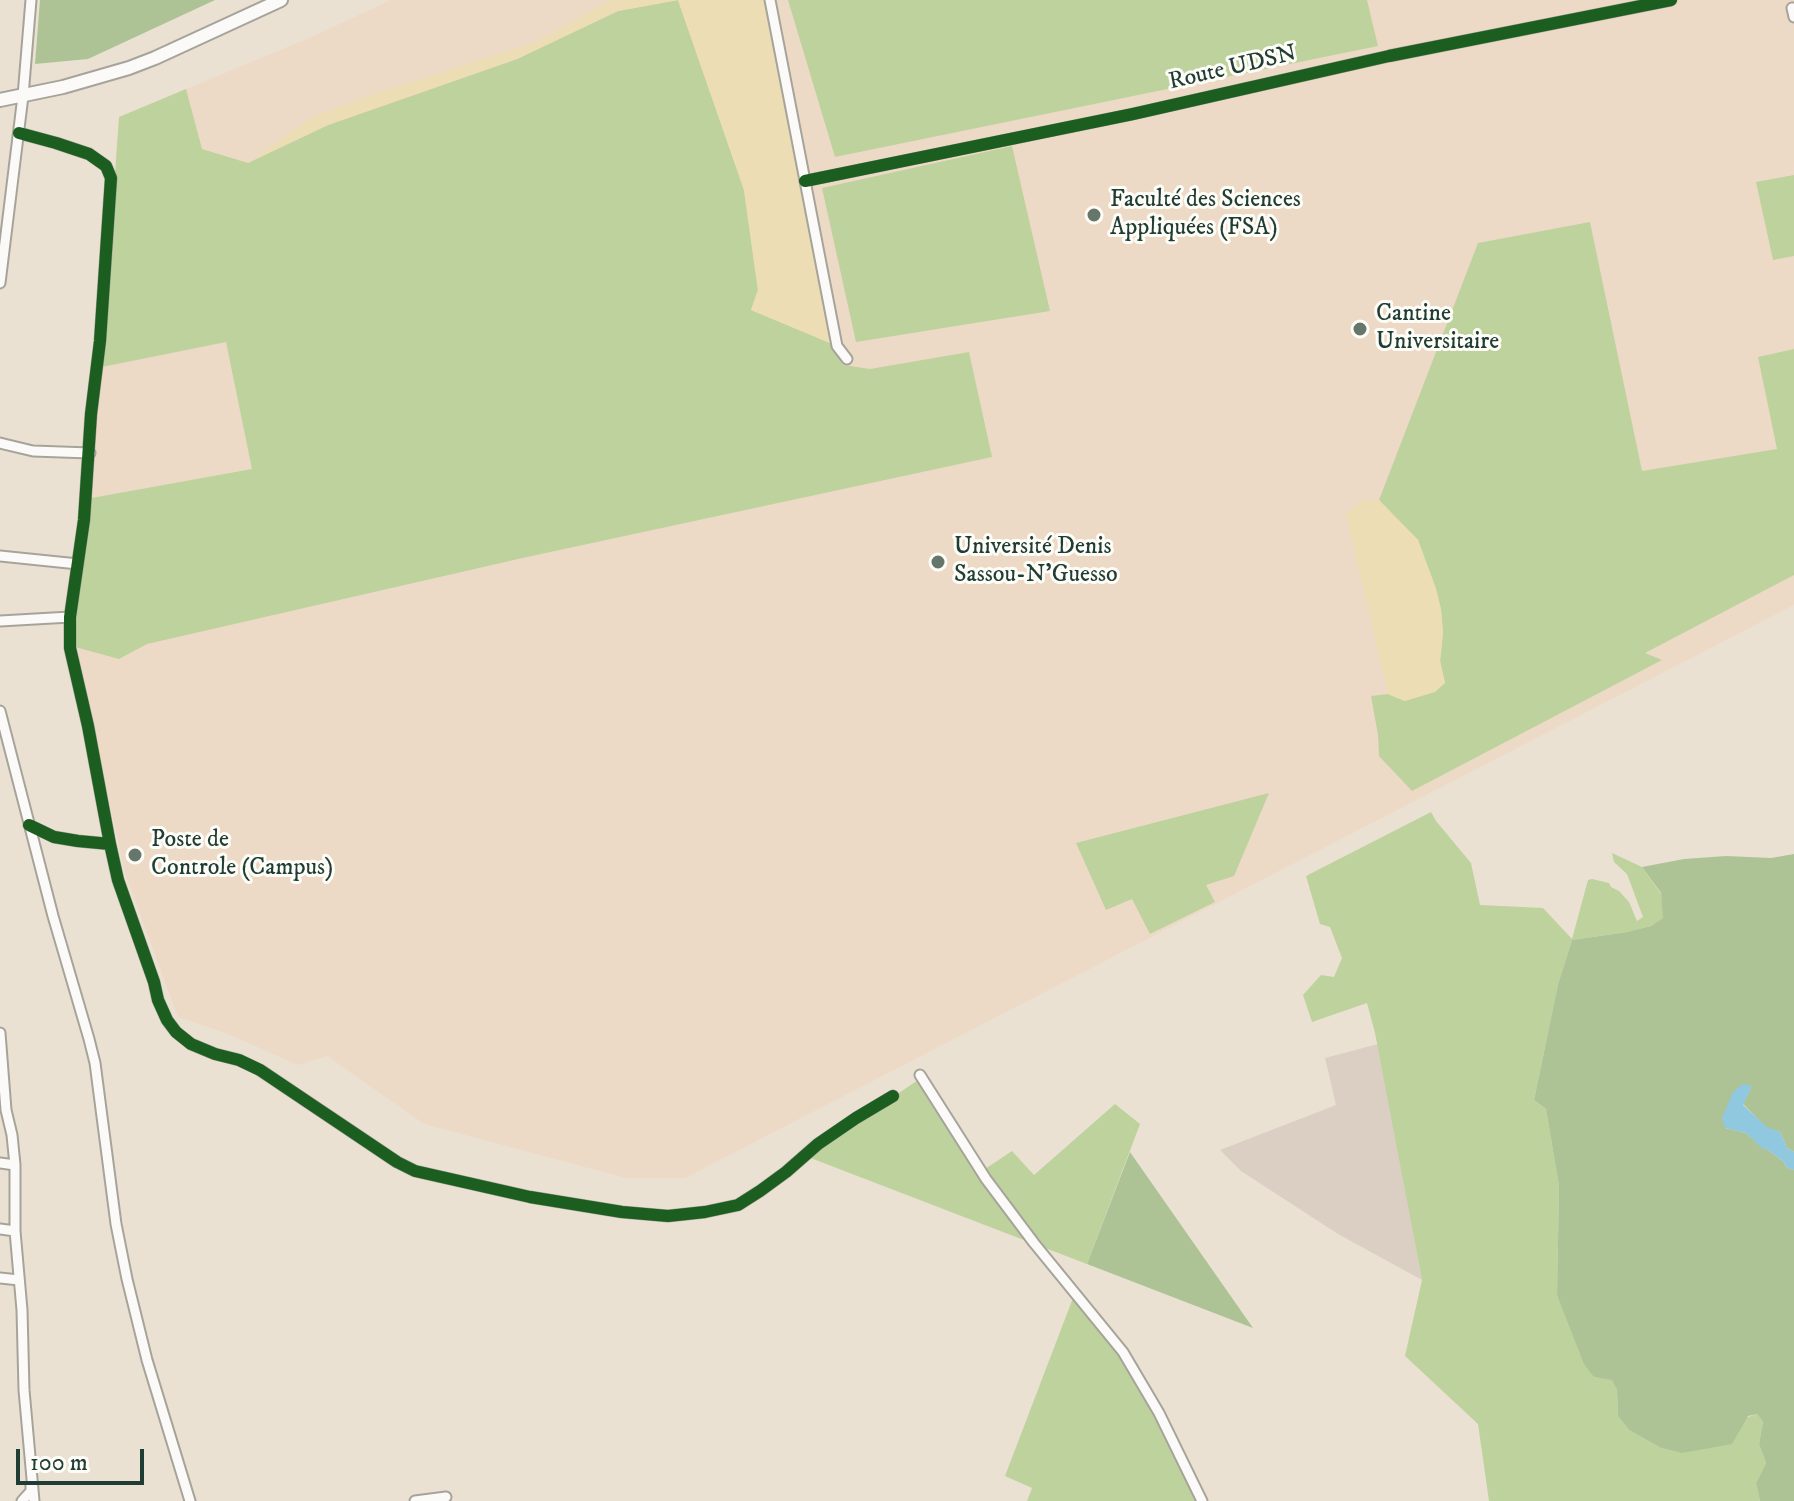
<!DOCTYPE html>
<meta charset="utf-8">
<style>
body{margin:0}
#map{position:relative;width:1794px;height:1501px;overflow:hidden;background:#eae1d2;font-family:"IM FELL DW Pica",serif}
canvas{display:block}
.scale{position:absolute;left:16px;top:1449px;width:128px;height:36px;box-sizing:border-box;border:4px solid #1f3d34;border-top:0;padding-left:10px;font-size:24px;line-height:28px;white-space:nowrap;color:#1f3d34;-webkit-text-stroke:6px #fdfcf7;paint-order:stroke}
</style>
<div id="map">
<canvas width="1794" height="1501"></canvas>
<div class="scale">100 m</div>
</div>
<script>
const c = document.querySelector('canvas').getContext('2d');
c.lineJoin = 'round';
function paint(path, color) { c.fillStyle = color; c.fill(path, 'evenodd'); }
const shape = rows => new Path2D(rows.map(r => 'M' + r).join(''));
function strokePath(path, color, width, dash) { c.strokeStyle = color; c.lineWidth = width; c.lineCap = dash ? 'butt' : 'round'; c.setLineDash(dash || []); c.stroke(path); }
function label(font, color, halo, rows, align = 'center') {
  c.font = font + ' "IM FELL DW Pica",serif'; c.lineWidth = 6; c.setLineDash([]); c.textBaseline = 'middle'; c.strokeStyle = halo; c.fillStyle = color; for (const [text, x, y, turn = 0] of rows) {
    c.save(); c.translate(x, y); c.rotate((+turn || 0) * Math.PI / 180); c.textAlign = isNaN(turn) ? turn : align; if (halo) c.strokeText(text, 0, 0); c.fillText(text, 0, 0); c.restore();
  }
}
paint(shape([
 [391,0,1794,0,1794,605,685,1178,626,1178,424,1124,327,1056,298,1065,228,1034,178,1017,125,873,75,647,86,499,119,117,309,38]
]), '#eddac6');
paint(shape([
 [1378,1044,1422,1280,1338,1234,1241,1171,1220,1150,1336,1105,1325,1058]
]), '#dbcfc4');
paint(shape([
 [678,0,744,190,758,290,751,310,830,343,843,365,870,369,969,352,992,457,527,557,147,644,119,659,75,647,79,559,86,499,252,469,226,342,102,367,119,117,186,89,202,149,248,163,328,125,517,59,618,11],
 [788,0,1367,0,1378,46,835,157],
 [1012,146,1050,311,856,342,822,188],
 [1794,175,1794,256,1773,260,1756,182],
 [1590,222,1642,471,1777,449,1758,357,1794,349,1794,575,1645,653,1662,660,1412,791,1379,756,1378,735,1371,696,1388,694,1405,701,1445,683,1440,661,1443,633,1441,610,1436,589,1418,540,1379,500,1478,243],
 [1269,793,1234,876,1206,885,1215,902,1150,934,1132,899,1106,910,1076,843],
 [1431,812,1436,821,1471,863,1480,905,1543,908,1572,939,1588,880,1592,879,1609,883,1611,887,1619,891,1629,902,1637,921,1643,917,1627,874,1614,862,1612,853,1642,867,1661,894,1664,918,1651,926,1627,932,1572,940,1558,984,1534,1100,1546,1109,1559,1186,1557,1295,1594,1377,1612,1379,1617,1390,1618,1416,1629,1430,1659,1447,1757,1414,1763,1422,1759,1444,1766,1463,1756,1483,1760,1501,1489,1501,1478,1424,1405,1356,1422,1280,1375,1033,1367,1003,1312,1022,1303,995,1321,975,1334,977,1342,958,1330,927,1320,924,1306,876],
 [918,1080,1029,1242,808,1157,821,1146],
 [1115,1104,1140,1124,1087,1264,1040,1246,1013,1214,985,1169,1012,1151,1034,1175],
 [1073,1298,1107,1338,1136,1381,1198,1501,1027,1501,1032,1488,1005,1476]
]), '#bed29d');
paint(shape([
 [40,0,215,0,88,59,35,64],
 [1794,854,1794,1152,1787,1148,1780,1132,1767,1128,1743,1104,1752,1086,1725,1128,1746,1133,1763,1148,1767,1149,1784,1162,1787,1168,1794,1170,1794,1501,1760,1501,1756,1483,1766,1463,1759,1444,1763,1422,1757,1414,1748,1416,1732,1444,1682,1453,1659,1447,1629,1430,1618,1416,1617,1390,1612,1380,1594,1377,1584,1364,1557,1295,1559,1186,1546,1109,1534,1100,1558,984,1572,940,1627,932,1651,926,1663,918,1661,893,1642,867,1684,859,1726,856,1771,858],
 [1130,1152,1253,1328,1087,1264]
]), '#adc396');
paint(shape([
 [611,0,770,0,805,181,830,343,751,310,758,290,744,190,678,0,618,11,517,59,328,125,247,163,312,117,368,96,536,42],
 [1362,500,1379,500,1418,540,1436,589,1441,609,1443,633,1440,661,1445,683,1435,692,1405,701,1388,694,1346,514]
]), '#ecddb5');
paint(shape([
 [1743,1084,1752,1086,1743,1105,1767,1127,1780,1132,1787,1148,1794,1152,1794,1170,1787,1168,1784,1162,1767,1149,1763,1149,1746,1133,1725,1128,1722,1118,1733,1092]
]), '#8fc8df');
const minor = shape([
 [770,0,837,346,847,359],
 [1794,8,1792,8,1794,17],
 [19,133,56,143,89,154,106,166,111,178,100,341,91,414,84,520,70,617,70,648,88,726,110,844],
 [805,181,1133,114,1389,56,1671,0],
 [0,283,23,96,31,0],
 [0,443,33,451,90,453],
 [0,556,78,564],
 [0,621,70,617],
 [0,711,53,916,89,1039,95,1063,116,1224,127,1279,147,1360,190,1501],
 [29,825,54,837,78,841,110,844,118,880,154,982,158,1000,167,1020,176,1032,191,1044,215,1054,239,1060,260,1070,397,1162,415,1171,530,1197,622,1212,668,1216,705,1212,738,1205,760,1191,786,1172,818,1144,856,1118,893,1096],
 [0,1033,6,1110,12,1135,15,1165,15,1231,22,1310,24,1390,34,1501],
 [920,1075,986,1179,1034,1243,1123,1352,1159,1413,1202,1501],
 [0,1163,15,1165],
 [0,1229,15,1231],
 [0,1278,19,1280],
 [22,1501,31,1491,31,1484],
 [415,1501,446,1497]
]);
const major = shape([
 [0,100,63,87,129,68,155,58,281,0]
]);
strokePath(minor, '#a6a49a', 13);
strokePath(major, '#a6a49a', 16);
strokePath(minor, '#fcfaf8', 9);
strokePath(major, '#fcfaf8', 12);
strokePath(shape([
 [19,133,56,143,89,154,106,166,111,178,100,341,91,414,84,520,70,617,70,648,88,726,110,844],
 [805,181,1133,114,1389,56,1671,0],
 [29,825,54,837,78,841,110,844,118,880,154,982,158,1000,167,1020,176,1032,191,1044,215,1054,239,1060,260,1070,397,1162,415,1171,530,1197,622,1212,668,1216,705,1212,738,1205,760,1191,786,1172,818,1144,856,1118,893,1096]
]), '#1b5e20', 12);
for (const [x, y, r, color] of [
 [1094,215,8,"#66766b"],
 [1360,329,8,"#66766b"],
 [938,562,8,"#66766b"],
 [135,855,8,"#66766b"]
]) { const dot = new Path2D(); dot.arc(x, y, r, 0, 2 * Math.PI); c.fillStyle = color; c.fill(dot); strokePath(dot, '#fdfcf7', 3); }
label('24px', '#1f3d34', '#fdfcf7', [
 ["Route UDSN",1233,69,-13]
]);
label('24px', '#1f3d34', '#fdfcf7', [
 ["Faculté des Sciences",1110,201],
 ["Appliquées (FSA)",1110,229],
 ["Cantine",1376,315],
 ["Universitaire",1376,343],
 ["Université Denis",954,548],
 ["Sassou-N'Guesso",954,576],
 ["Poste de",151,841],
 ["Controle (Campus)",151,869]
], 'left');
</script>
